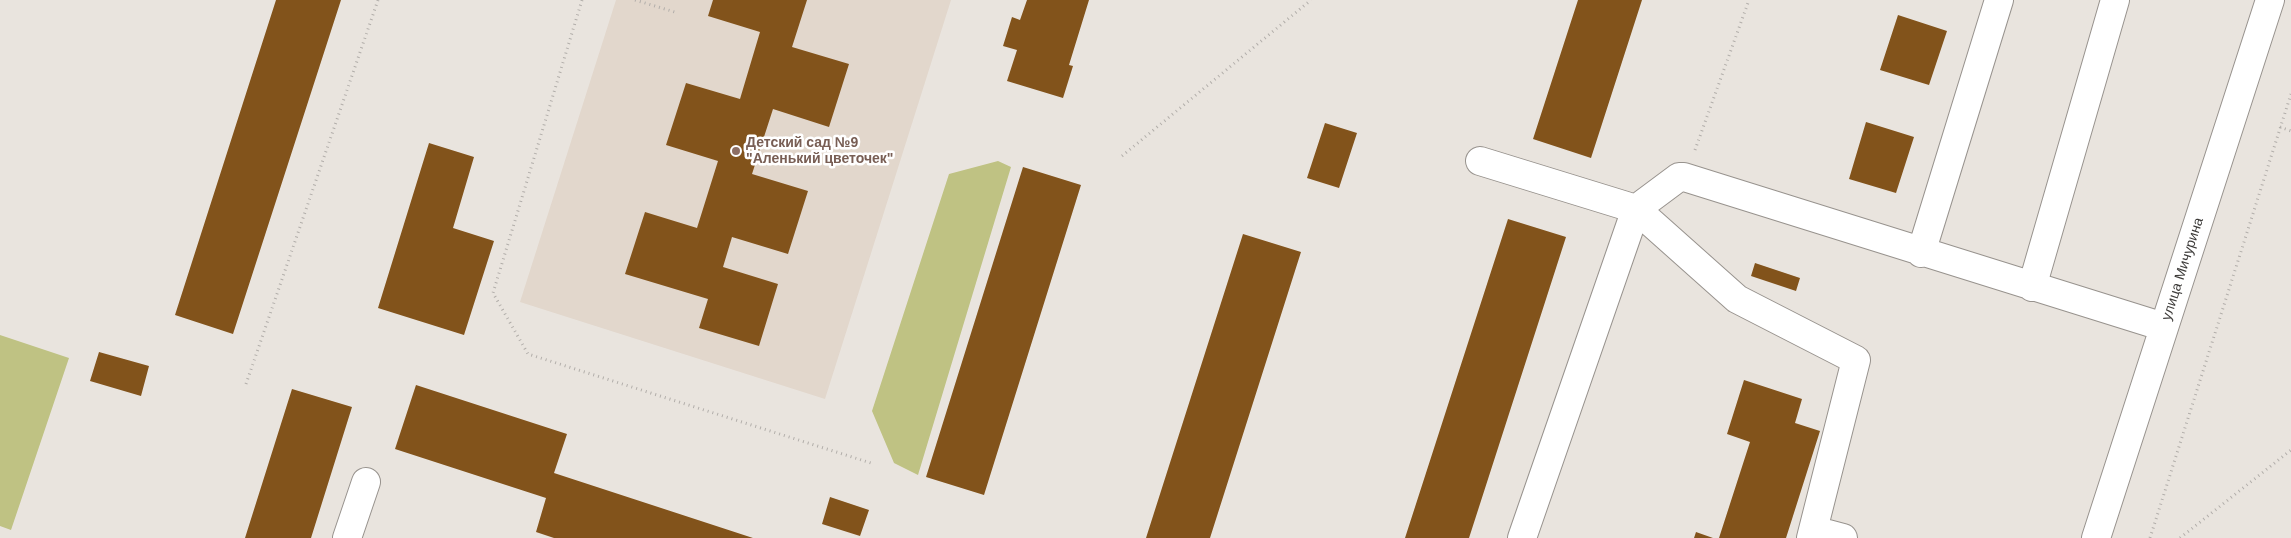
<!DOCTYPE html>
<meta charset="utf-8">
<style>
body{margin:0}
canvas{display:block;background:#e9e4de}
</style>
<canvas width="2291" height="538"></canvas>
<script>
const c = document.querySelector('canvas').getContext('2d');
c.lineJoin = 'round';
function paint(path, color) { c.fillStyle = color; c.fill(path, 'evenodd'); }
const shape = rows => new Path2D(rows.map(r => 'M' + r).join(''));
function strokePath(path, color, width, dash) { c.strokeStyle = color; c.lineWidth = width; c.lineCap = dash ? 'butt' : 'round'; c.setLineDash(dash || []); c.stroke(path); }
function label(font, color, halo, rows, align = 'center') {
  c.font = font + ' Arial,sans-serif'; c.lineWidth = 5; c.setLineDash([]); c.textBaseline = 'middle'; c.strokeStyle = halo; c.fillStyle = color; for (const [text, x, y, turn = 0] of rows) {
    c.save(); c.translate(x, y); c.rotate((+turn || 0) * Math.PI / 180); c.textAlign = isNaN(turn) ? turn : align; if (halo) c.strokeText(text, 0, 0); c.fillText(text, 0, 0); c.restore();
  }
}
paint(shape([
 [616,0,951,0,825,399,520,302]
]), '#e2d7cc');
paint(shape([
 [998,161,1011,167,918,475,894,463,872,411,949,174],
 [0,335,69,358,11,530,0,526]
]), '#bfc283');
paint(shape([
 [276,0,341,0,233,334,175,315],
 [713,0,807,0,792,47,849,64,829,127,773,109,752,174,808,191,788,254,732,237,723,267,778,284,759,346,699,328,708,299,625,274,645,212,697,228,718,161,666,145,686,83,740,99,760,32,708,16],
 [1027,0,1089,0,1069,65,1073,66,1063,98,1007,81,1017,50,1003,46,1012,17,1020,20],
 [1578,0,1642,0,1591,158,1533,139],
 [1898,15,1947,31,1929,85,1880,70],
 [1866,122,1914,137,1896,193,1849,179],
 [1325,123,1357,133,1339,188,1307,178],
 [429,143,474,157,453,228,494,241,464,335,378,308],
 [1023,167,1081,185,984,495,926,477],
 [1508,219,1566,237,1469,538,1405,538],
 [1243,234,1301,252,1210,538,1146,538],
 [1755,263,1800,278,1796,291,1751,276],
 [99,352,149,366,141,396,90,381],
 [1744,380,1802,399,1795,423,1820,431,1786,538,1719,538,1750,442,1727,434],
 [416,385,567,434,554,473,753,538,554,538,536,532,546,498,395,449],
 [292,389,352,407,311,538,245,538],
 [830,497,869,510,860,536,822,524],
 [1696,532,1713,538,1694,538]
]), '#82531b');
const minor = shape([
 [1480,161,1636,209,1679,177,1684,177,2164,327],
 [1921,253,1999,0],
 [2032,287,2115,0],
 [347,538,366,482],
 [1522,538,1636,209,1737,299,1856,360,1813,530],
 [1811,538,1813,530,1843,538],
 [2096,538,2270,0]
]);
strokePath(minor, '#98938e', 30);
strokePath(shape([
 [582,0,493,293,528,354,874,464],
 [635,0,678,13],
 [2280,127,2291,131],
 [1695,150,1749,0],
 [1122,156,1311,0],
 [246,384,378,0],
 [2150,538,2291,94],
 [2180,538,2291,450]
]), '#b2aeaa', 3, [1, 4]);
strokePath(minor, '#fff', 28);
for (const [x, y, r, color] of [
 [736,151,5,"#8d6e63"]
]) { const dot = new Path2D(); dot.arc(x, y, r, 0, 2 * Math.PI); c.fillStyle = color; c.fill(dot); strokePath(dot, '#fff', 2); }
label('bold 14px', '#785e54', '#fff', [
 ["Детский сад №9",746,143],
 ["\"Аленький цветочек\"",746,159]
], 'left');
label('14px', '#3e3c3a', '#fff', [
 ["улица Мичурина",2183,269,-72]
]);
</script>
